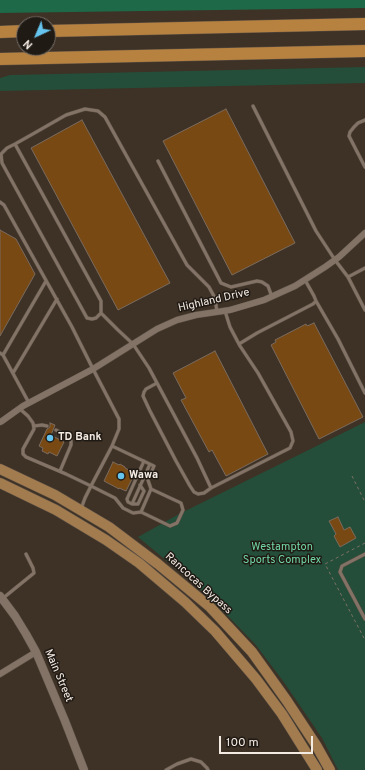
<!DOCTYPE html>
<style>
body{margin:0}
#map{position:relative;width:365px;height:770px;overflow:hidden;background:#3e3125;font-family:Overpass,sans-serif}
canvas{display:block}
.north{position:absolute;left:16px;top:16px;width:40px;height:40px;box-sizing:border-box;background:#201a15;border:1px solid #756e67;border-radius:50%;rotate:224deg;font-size:11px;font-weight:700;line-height:16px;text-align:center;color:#f4ebe3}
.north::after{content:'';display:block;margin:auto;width:14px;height:18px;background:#65c5ee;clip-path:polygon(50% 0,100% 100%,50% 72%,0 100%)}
.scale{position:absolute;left:219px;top:736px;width:94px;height:18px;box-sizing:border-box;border:2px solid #f4ebe3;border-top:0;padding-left:5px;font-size:12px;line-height:14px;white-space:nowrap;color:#f4ebe3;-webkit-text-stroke:3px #201a15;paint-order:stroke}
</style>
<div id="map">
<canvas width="365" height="770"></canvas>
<div class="north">N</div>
<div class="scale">100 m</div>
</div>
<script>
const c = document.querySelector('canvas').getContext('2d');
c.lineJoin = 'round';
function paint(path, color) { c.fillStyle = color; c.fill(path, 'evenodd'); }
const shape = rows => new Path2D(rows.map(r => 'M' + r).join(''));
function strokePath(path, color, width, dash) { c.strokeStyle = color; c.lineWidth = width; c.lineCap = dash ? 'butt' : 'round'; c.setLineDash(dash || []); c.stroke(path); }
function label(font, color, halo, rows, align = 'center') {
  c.font = font + ' Overpass,sans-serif'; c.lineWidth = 3; c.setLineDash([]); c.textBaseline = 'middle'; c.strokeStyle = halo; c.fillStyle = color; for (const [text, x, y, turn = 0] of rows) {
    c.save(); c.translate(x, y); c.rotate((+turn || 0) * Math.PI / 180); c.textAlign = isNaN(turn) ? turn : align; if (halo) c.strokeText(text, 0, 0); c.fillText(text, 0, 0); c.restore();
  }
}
paint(shape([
 [365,67,365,83,0,91,0,78,10,75],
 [365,422,365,770,338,770,322,738,283,681,255,644,225,613,192,582,138,537,179,514]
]), '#244e39');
paint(shape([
 [0,0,365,0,365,8,0,13]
]), '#1d6948');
const building = shape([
 [226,109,295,243,232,275,163,141,226,109],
 [82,120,170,283,118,310,31,148,82,120],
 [0,230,16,239,35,274,0,336,0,230],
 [314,323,363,417,319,439,271,345,276,342,275,340,306,324,307,326,314,323],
 [215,351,268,454,226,476,212,450,209,452,181,400,186,398,173,373,215,351],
 [50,423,55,425,51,435,64,442,57,456,49,452,48,454,42,451,43,448,39,446,47,429,50,427,50,423],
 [113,462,119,465,120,464,125,467,125,468,135,473,126,491,119,488,119,489,104,481,113,462],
 [338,517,344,530,350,527,356,538,340,547,334,536,336,534,329,521,338,517]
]);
paint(building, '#784913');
strokePath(building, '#7a6b5e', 1);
const service = shape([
 [253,106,316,231,335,260,348,277,365,310],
 [365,120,358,123,354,127,350,132,349,136,365,167],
 [15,144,101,301,101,313,96,318,92,319,87,318,2,163,1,154,7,148,15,144,31,135,66,115,85,109,98,111,105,117,187,265,209,287,215,298,217,312],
 [158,161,221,283,231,287,257,281,262,282,268,286,272,297],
 [0,202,4,205,72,327,93,369,119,419,119,429,112,446,154,466,148,480,151,489,141,512,133,513,123,508,115,498,91,486,112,446],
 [348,277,365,268],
 [316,301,338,339,365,393],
 [101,313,118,330,133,344,149,368,197,458,211,488,290,448,293,441,291,432,258,373,240,346,230,327,225,311],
 [239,344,257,333,313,304,316,301,314,296,305,280],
 [0,353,3,355,46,281],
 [3,355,29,403],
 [13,373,57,299],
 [157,383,146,389,144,392,143,396,150,411,176,461,190,486,194,492,198,494,204,493,211,488],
 [20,409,28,416,33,423,34,429,23,449,23,454,26,457,66,474,91,486,85,498,81,509],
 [34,426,42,425,47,426],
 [56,430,68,436,71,441,71,445,60,471],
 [140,485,144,491,138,504,132,504,128,502,127,499,144,461],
 [132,504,150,464],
 [141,512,170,526,177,523,183,510,181,503,151,489],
 [365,554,342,566,340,572,365,619],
 [2,599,34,573,33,568,26,554],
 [166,770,177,764,191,759,201,762,207,768,208,770]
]);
const minor = shape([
 [0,422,2,421,23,406,93,369,157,329,177,320,196,315,230,310,264,300,295,286,325,267,339,257,365,233],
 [0,674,36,652]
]);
const tertiary = shape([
 [0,596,15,616,26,634,36,652,65,721,84,770]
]);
const primary = shape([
 [0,469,55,495,109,527,158,564,210,607,252,652,287,701,316,745,330,770],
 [0,483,56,510,106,540,139,563,185,602,215,631,256,679,282,714,317,770]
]);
const motorway = shape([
 [48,31,365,24],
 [0,32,24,31],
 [0,59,365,51]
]);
strokePath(service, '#5b5045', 4);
strokePath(minor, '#5b5045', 7);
strokePath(tertiary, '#5b5045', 9);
strokePath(primary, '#5b5045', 11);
strokePath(motorway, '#5b5045', 13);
strokePath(shape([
 [352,476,365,502],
 [365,543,325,564,365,640]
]), '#7c7065', 1, [3, 3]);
strokePath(service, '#827366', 3);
strokePath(minor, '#827366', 6);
strokePath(tertiary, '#827366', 8);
strokePath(primary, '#a27b4f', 10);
strokePath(motorway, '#b7813f', 12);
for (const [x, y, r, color] of [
 [50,438,4,"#65c5ee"],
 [121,476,4,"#65c5ee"]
]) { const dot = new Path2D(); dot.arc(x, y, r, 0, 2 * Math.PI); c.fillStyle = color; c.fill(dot); strokePath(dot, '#201a15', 1.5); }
label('11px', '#f4ebe3', '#201a15', [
 ["Highland Drive",214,301,-13],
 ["Rancocas Bypass",198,584,42],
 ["Main Street",58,676,67]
]);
label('bold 11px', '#f4ebe3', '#201a15', [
 ["TD Bank",58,438],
 ["Wawa",129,476]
], 'left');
label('11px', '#70d6a3', '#201a15', [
 ["Westampton",282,548],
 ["Sports Complex",282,561]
]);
</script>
